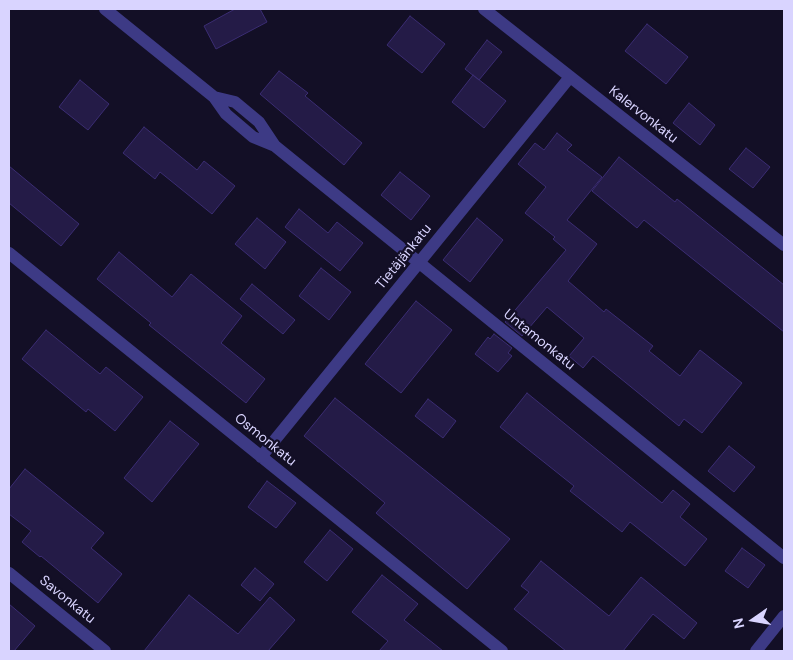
<!DOCTYPE html>
<meta charset="utf-8">
<style>
body{margin:0}
#map{position:relative;width:793px;height:660px;overflow:hidden;background:#130f26;font-family:"DM Sans",sans-serif}
canvas{display:block}
.frame{position:absolute;inset:0;border:10px solid #d9d4ff;pointer-events:none}
.north{position:absolute;left:728px;top:595px;width:50px;height:50px;-webkit-text-stroke:4px #130f26;paint-order:stroke;rotate:257deg;font-size:14px;font-weight:700;line-height:20px;text-align:center;color:#d9d4ff}
.north::after{content:'';display:block;margin:auto;width:18px;height:22px;background:#d9d4ff;clip-path:polygon(50% 0,100% 100%,50% 72%,0 100%)}
</style>
<div id="map">
<canvas width="793" height="660"></canvas>
<div class="frame"></div>
<div class="north">N</div>
</div>
<script>
const c = document.querySelector('canvas').getContext('2d');
c.lineJoin = 'round';
function paint(path, color) { c.fillStyle = color; c.fill(path, 'evenodd'); }
const shape = rows => new Path2D(rows.map(r => 'M' + r).join(''));
function strokePath(path, color, width, dash) { c.strokeStyle = color; c.lineWidth = width; c.lineCap = dash ? 'butt' : 'round'; c.setLineDash(dash || []); c.stroke(path); }
function label(font, color, halo, rows, align = 'center') {
  c.font = font + ' "DM Sans",sans-serif'; c.lineWidth = 4.5; c.setLineDash([]); c.textBaseline = 'middle'; c.strokeStyle = halo; c.fillStyle = color; for (const [text, x, y, turn = 0] of rows) {
    c.save(); c.translate(x, y); c.rotate((+turn || 0) * Math.PI / 180); c.textAlign = isNaN(turn) ? turn : align; if (halo) c.strokeText(text, 0, 0); c.fillText(text, 0, 0); c.restore();
  }
}
const building = shape([
 [235,9,260,9,267,22,216,49,204,26,235,9],
 [410,16,445,44,422,73,387,45,410,16],
 [647,24,688,57,666,84,625,51,647,24],
 [487,40,502,52,479,80,465,69,487,40],
 [279,71,308,93,305,96,362,143,344,165,260,94,279,71],
 [473,75,506,101,484,128,452,102,473,75],
 [80,80,109,104,88,130,59,107,80,80],
 [689,103,715,125,700,145,673,123,689,103],
 [144,127,197,170,204,161,235,186,212,214,160,172,155,179,123,153,144,127],
 [557,133,572,145,567,150,602,177,567,220,597,244,568,281,604,312,606,309,653,346,649,351,680,376,700,350,742,383,702,433,684,419,679,426,593,356,583,368,569,356,584,338,547,307,522,336,505,322,566,250,553,239,555,237,525,213,546,187,518,164,535,143,544,150,557,133],
 [746,148,770,167,753,188,729,169,746,148],
 [619,157,675,202,677,199,784,285,784,332,644,220,637,228,592,191,619,157],
 [9,166,79,224,61,246,9,203,9,166],
 [400,172,430,196,411,220,381,195,400,172],
 [299,209,328,233,337,222,363,243,340,271,285,227,299,209],
 [257,218,286,242,265,269,235,244,257,218],
 [477,218,503,240,470,282,443,260,477,218],
 [119,252,172,297,191,274,242,316,221,343,265,379,246,403,149,325,151,323,97,279,119,252],
 [321,268,351,292,329,320,299,296,321,268],
 [252,284,295,320,283,334,240,299,252,284],
 [416,301,452,330,401,393,365,364,416,301],
 [46,330,100,374,106,367,143,397,115,431,88,409,86,412,22,359,46,330],
 [494,334,512,348,508,353,512,356,498,372,475,354,488,337,490,339,494,334],
 [527,393,662,503,673,490,690,504,680,517,707,539,685,566,630,522,622,532,570,491,574,486,500,427,527,393],
 [335,398,510,539,467,589,376,513,385,503,304,436,335,398],
 [428,399,456,421,443,438,415,416,428,399],
 [170,421,199,444,152,502,124,478,170,421],
 [729,446,755,467,734,492,708,471,729,446],
 [25,469,104,533,91,548,122,574,98,603,41,556,40,557,22,542,31,531,9,514,9,489,25,469],
 [267,481,296,503,276,528,248,507,267,481],
 [330,530,353,549,327,581,304,562,330,530],
 [742,548,765,565,748,588,725,571,742,548],
 [541,561,609,616,641,577,697,623,684,639,653,614,623,651,566,651,514,609,529,592,521,586,541,561],
 [255,568,274,584,260,601,241,585,255,568],
 [382,575,418,604,404,620,443,651,379,651,388,641,352,612,382,575],
 [189,595,238,634,270,597,295,620,268,651,144,651,189,595],
 [9,604,35,626,14,651,9,651,9,604]
]);
paint(building, '#241b47');
strokePath(building, '#3b2d73', 1);
strokePath(shape([
 [105,9,214,97,226,114,253,137,275,146,259,122,235,102,214,97],
 [484,9,784,245],
 [275,146,784,558],
 [9,253,502,651],
 [261,457,570,77],
 [9,573,105,651],
 [756,651,784,616]
]), '#3d3a85', 12);
label('14px', '#d9d4ff', '#130f26', [
 ["Kalervonkatu",643,115,38],
 ["Tietäjänkatu",404,257,-51],
 ["Untamonkatu",539,340,39],
 ["Osmonkatu",265,440,39],
 ["Savonkatu",67,600,39]
]);
</script>
